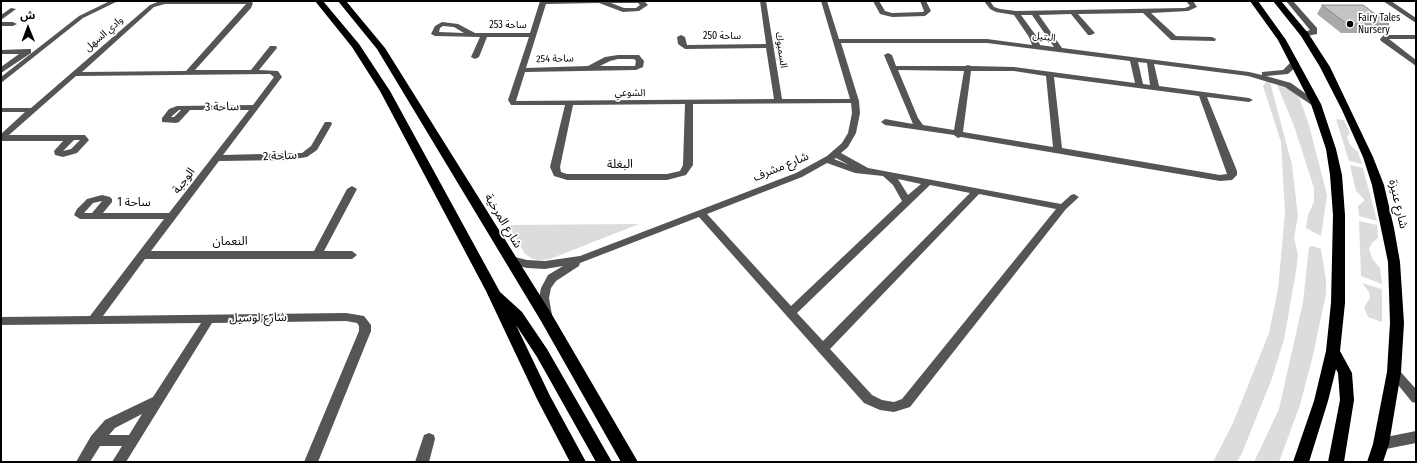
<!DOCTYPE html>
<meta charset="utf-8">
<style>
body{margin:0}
#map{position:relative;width:1417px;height:463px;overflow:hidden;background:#fff;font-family:"Fira Sans Condensed","Noto Sans Arabic",sans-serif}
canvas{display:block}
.frame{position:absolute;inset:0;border:2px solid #000;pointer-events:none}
.north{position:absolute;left:8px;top:8px;width:40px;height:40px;-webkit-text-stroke:3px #fff;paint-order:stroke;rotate:359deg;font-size:11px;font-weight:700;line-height:16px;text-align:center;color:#000}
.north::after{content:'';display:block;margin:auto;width:14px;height:18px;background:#000;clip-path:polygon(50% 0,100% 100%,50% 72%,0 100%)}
</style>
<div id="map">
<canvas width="1417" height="463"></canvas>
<div class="frame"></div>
<div class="north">ش</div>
</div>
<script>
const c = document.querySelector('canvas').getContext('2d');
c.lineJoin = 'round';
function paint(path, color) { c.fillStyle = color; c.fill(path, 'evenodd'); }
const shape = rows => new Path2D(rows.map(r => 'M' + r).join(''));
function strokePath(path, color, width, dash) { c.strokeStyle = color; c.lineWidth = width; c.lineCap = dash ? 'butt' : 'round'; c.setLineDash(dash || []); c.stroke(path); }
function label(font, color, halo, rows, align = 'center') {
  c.font = font + ' "Fira Sans Condensed","Noto Sans Arabic",sans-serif'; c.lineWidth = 3.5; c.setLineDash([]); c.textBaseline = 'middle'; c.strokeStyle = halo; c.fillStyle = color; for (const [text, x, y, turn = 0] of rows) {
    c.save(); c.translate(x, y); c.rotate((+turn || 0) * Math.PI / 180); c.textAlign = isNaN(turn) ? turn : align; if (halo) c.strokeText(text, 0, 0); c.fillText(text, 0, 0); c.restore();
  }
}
paint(shape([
 [1264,79,1270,82,1292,165,1298,216,1294,238,1298,255,1296,271,1284,340,1271,381,1242,453,1237,462,1213,462,1233,423,1269,333,1278,289,1285,213,1281,142,1263,86,1266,82],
 [1276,82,1298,94,1309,125,1327,195,1321,236,1306,228,1308,215,1314,202,1314,188,1294,126],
 [1336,119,1344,120,1350,133,1347,137,1350,145,1358,152,1362,164,1349,161],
 [1350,165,1363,168,1377,221,1359,216,1358,206,1364,201,1364,199,1356,191],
 [1359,221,1377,225,1378,238,1372,243,1369,249,1373,260,1380,268,1382,284,1361,276],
 [639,224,550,259,539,260,533,259,525,254,508,225],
 [1313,246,1321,249,1326,280,1326,294,1313,355,1300,405,1279,462,1254,462,1279,409,1303,302,1309,247],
 [1362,283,1382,289,1382,322,1368,317,1364,307,1370,298,1369,292]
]), '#dcdcdc');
paint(shape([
 [110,1,118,1,83,18,1,83,1,77,79,16,110,1],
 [160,1,250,1,253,3,251,8,195,70,251,70,270,46,276,46,277,48,259,70,278,71,282,77,223,155,302,153,311,146,325,122,331,122,332,124,317,150,307,157,287,160,219,161,151,251,314,251,347,189,352,186,357,189,324,251,352,251,357,255,352,259,145,259,103,316,346,313,364,316,371,325,371,331,318,462,304,462,359,331,359,326,357,323,346,321,212,323,126,462,112,462,122,446,100,446,90,462,76,462,91,436,105,420,153,397,201,323,1,325,1,317,90,316,164,219,80,219,74,215,77,209,87,199,102,195,110,197,112,199,112,202,103,213,169,213,249,110,190,110,179,122,176,123,162,122,162,118,169,109,177,106,253,105,274,77,270,74,76,76,9,135,85,135,89,140,77,153,63,157,55,155,54,151,63,141,1,141,1,134,25,112,1,112,1,108,31,108,150,5,160,1],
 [165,4,246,4,186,71,82,72,154,7,165,4],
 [179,110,181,110,174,117,171,117,179,110],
 [74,140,80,140,71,149,63,151,74,140],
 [102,201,92,213,84,213,93,203,102,201],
 [142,414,129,435,109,435,115,428,142,414],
 [540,1,644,1,648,5,639,11,623,12,599,3,546,4,526,68,588,66,605,57,618,55,639,55,644,61,643,67,636,70,525,72,516,101,774,99,766,48,685,49,678,44,677,37,681,35,685,37,687,45,766,44,760,1,766,1,782,99,850,99,821,1,827,1,839,39,987,39,1032,45,1029,37,1014,15,996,12,990,9,984,1,990,1,994,7,1000,9,1016,11,1185,8,1190,6,1186,1,1193,1,1197,7,1188,11,1151,13,1176,36,1212,37,1216,39,1215,41,1171,40,1143,13,1078,14,1095,33,1091,35,1088,35,1071,14,1039,15,1062,48,1249,72,1262,75,1262,72,1283,70,1292,61,1298,61,1298,65,1288,74,1266,76,1291,83,1320,104,1316,106,1313,106,1285,87,1248,76,1154,64,1159,86,1249,98,1253,100,1249,102,1207,97,1237,171,1237,175,1232,180,1220,181,961,137,958,138,954,135,885,125,881,122,885,119,913,124,884,55,888,53,892,55,896,66,965,66,968,65,971,66,1014,67,1135,83,1130,61,987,43,841,43,859,101,860,113,856,133,848,147,841,153,868,168,1061,204,1071,195,1074,194,1079,197,1066,209,910,407,894,412,880,410,864,403,699,217,580,263,579,266,556,281,551,288,549,298,552,315,550,318,542,318,539,298,541,288,548,275,563,266,545,269,527,268,507,263,506,260,507,257,511,256,527,260,545,261,580,256,796,173,827,156,842,143,848,133,852,113,851,103,693,104,693,165,686,175,667,180,567,180,554,176,550,167,565,105,511,105,508,100,529,37,487,37,479,57,475,59,471,57,480,37,435,36,431,34,435,26,442,22,458,24,475,33,530,33,540,1],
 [611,3,638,3,640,5,636,8,624,8,611,3],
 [1021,15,1032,15,1054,47,1040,45,1037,37,1021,15],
 [443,26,454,27,464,33,439,32,440,28,443,26],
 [618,59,634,59,636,61,635,66,600,66,610,61,618,59],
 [1138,62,1147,63,1150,85,1143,84,1138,62],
 [898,70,964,71,954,130,923,125,918,118,898,70],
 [971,71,1014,71,1046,76,1053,147,963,132,971,71],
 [1054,77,1199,96,1227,174,1220,175,1062,148,1054,77],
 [685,104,683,165,680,171,667,174,567,174,561,172,560,167,573,105,685,104],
 [836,158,849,165,834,159,836,158],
 [827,163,855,173,883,176,893,185,902,201,791,306,707,214,802,177,827,163],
 [898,179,921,184,908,195,898,179],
 [930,185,970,193,823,341,797,313,930,185],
 [979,194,1056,209,902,399,894,402,882,400,872,395,830,349,979,194],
 [873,1,879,1,885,11,892,13,923,12,924,11,920,1,926,1,931,11,925,16,892,17,880,14,873,1],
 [1286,1,1293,1,1317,28,1317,34,1302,37,1302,33,1310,30,1286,1],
 [1383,1,1391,1,1416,18,1416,23,1383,1],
 [11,8,16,9,1,20,1,15,11,8],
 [1,22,13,22,17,24,13,26,1,26,1,22],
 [1384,35,1416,35,1416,39,1389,39,1416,60,1416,66,1381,41,1380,39,1384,35],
 [28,49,31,49,31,53,1,73,1,67,19,54,1,54,1,50,28,49],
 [1394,367,1398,369,1416,389,1416,403,1412,402,1390,375,1388,372,1390,369,1394,367],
 [1416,431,1416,443,1381,450,1376,448,1374,444,1376,440,1381,438,1416,431],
 [429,433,434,435,435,439,429,462,415,462,424,435,429,433]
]), '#555');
paint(shape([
 [315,1,323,1,359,44,390,91,500,292,522,312,547,349,612,462,596,462,537,357,516,325,550,396,586,462,570,462,537,399,486,291,380,91,352,47,315,1],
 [338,1,346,1,385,48,551,313,638,462,621,462,541,321,377,49,338,1],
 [1250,1,1258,1,1286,40,1321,104,1336,149,1342,175,1345,215,1345,303,1340,351,1352,373,1354,400,1344,462,1328,462,1340,400,1338,373,1336,369,1328,401,1309,462,1293,462,1314,401,1326,351,1331,303,1333,215,1330,175,1326,149,1311,104,1278,40,1250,1],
 [1273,1,1281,1,1308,33,1330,67,1373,157,1384,185,1394,228,1400,262,1404,323,1401,372,1389,444,1383,462,1367,462,1373,444,1387,372,1390,323,1388,262,1372,185,1363,157,1342,110,1320,67,1301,36,1273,1]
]), '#000');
paint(shape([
 [1322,5,1389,24,1383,33,1341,33,1317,14]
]), '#a9a9a9');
const building = shape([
 [1322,5,1363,5,1389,24,1347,24,1322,5]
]);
paint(building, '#c4c4c4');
strokePath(building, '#898989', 1);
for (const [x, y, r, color] of [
 [1350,24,4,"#000"]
]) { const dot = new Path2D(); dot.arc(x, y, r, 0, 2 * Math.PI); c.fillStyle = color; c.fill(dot); strokePath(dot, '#fff', 1.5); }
label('10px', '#000', '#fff', [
 ["Fairy Tales",1358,18],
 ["Nursery",1358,30]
], 'left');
label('10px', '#000', '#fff', [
 ["ساحة 253",508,25],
 ["وادي السهل",104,34,-41],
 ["ساحة 250",722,36],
 ["البتيل",1044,37,7],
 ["السمبوك",781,50,82],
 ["ساحة 254",555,59,-1],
 ["الشوعي",630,93]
]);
label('12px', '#000', '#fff', [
 ["ساحة 3",222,107,-1],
 ["ساحة 2",280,156,-3],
 ["البغلة",620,165],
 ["شارع مشرف",781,167,-22],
 ["الوجبة",184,181,-53],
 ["ساحة 1",134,203],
 ["شارع عنيزة",1398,204,77],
 ["شارع المرخية",503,221,59],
 ["النعمان",230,242],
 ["شارع لوسيل",258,318,-1]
]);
</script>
